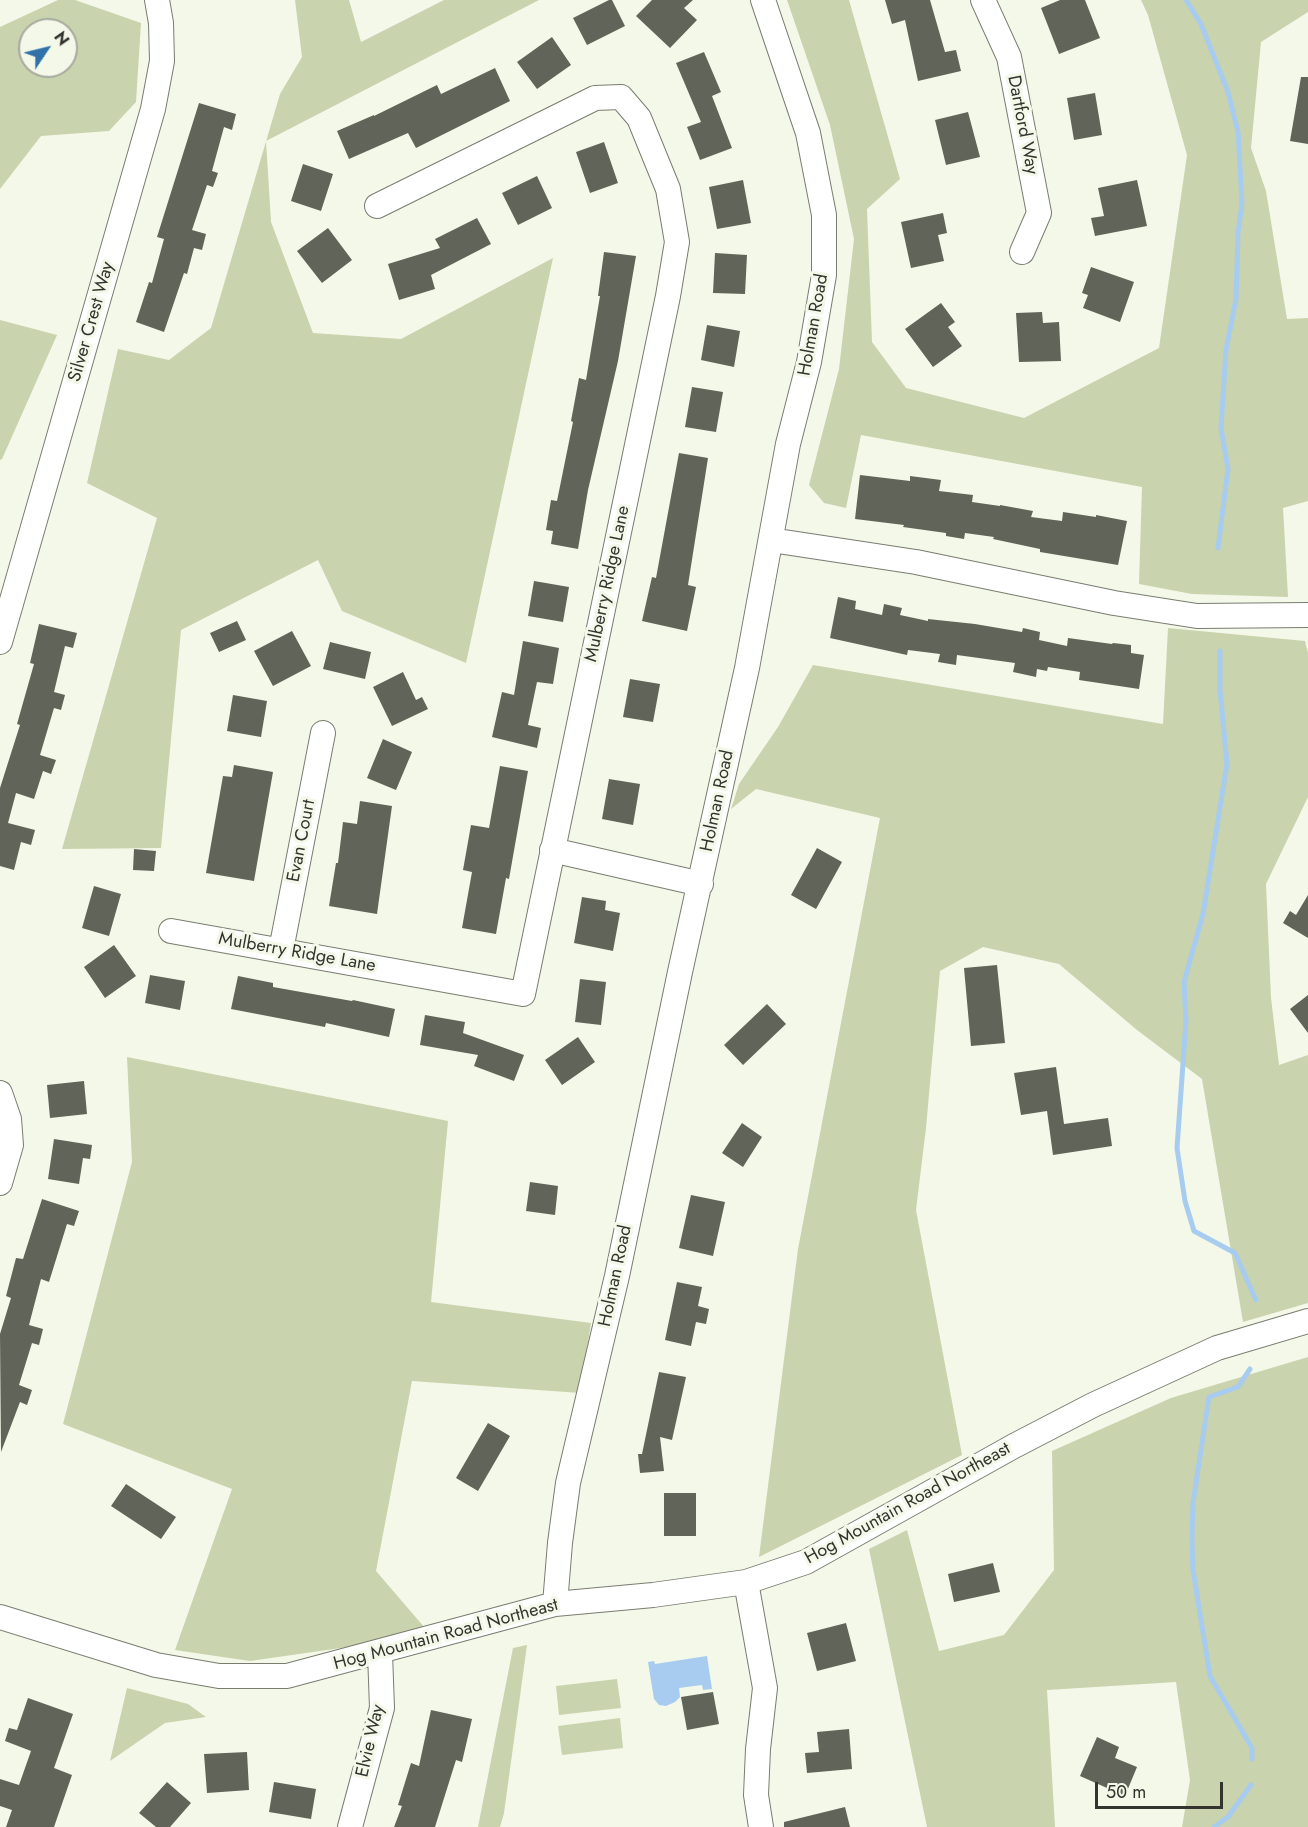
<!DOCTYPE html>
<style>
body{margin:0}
#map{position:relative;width:1308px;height:1827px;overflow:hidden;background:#f4f8e9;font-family:Jost,sans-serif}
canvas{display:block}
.north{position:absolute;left:18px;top:18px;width:60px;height:60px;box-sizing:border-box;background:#f4f8e9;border:2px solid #a7aa9f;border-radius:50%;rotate:55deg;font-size:16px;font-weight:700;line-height:24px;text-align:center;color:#33342f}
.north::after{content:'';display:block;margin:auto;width:21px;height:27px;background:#3172a8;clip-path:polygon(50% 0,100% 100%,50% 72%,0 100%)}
.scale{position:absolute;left:1095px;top:1782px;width:128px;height:27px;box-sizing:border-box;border:3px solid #33342f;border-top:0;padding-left:8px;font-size:18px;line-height:21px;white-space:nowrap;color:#33342f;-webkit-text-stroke:4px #f4f8e9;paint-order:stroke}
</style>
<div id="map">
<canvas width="1308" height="1827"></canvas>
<div class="north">N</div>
<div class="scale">50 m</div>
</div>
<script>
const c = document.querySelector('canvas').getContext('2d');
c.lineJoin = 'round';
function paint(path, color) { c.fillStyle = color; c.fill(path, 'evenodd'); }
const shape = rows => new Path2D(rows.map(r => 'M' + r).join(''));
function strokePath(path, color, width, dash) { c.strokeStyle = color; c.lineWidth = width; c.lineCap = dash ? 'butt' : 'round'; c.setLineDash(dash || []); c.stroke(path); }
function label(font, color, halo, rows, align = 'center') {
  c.font = font + ' Jost,sans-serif'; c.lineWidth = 6; c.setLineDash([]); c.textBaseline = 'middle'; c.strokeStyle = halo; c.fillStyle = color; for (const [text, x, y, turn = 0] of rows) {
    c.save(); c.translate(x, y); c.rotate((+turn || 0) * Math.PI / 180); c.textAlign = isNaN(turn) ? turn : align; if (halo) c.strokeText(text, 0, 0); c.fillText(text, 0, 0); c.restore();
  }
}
paint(shape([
 [58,0,75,0,141,23,136,102,109,131,41,136,0,189,0,27],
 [30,30,66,30,66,66,30,66],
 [295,0,349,0,361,42,444,0,539,0,266,141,271,222,313,333,401,339,553,258,466,663,342,611,318,560,181,630,161,848,62,849,157,518,87,483,118,349,169,360,211,328,280,94,302,57],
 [787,0,849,0,900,179,867,209,872,342,906,388,1024,418,1159,348,1187,155,1148,15,1141,0,1308,0,1308,12,1261,42,1251,148,1266,191,1287,319,1308,318,1308,501,1283,508,1288,597,1192,594,1139,584,1142,487,861,435,846,508,824,503,809,485,839,369,854,239,830,125],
 [0,320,57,335,2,459,0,460],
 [1168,628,1305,641,1308,653,1308,797,1266,884,1271,998,1279,1065,1308,1055,1308,1303,1243,1322,1202,1079,1137,1030,1059,964,983,947,940,971,926,1128,916,1210,962,1455,759,1557,798,1249,880,818,756,789,731,809,739,784,778,727,813,665,1163,724],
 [127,1057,448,1121,431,1302,591,1323,580,1393,412,1381,376,1571,425,1628,355,1646,250,1661,175,1650,232,1489,63,1424,132,1162],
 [1308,1357,1308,1827,1182,1827,1190,1780,1176,1682,1047,1690,1055,1827,927,1827,869,1549,907,1530,939,1651,1004,1635,1054,1570,1052,1451,1171,1398],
 [527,1645,504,1813,500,1827,478,1827,513,1648],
 [617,1679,621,1708,559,1715,556,1686],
 [127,1688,188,1704,206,1717,165,1723,110,1761],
 [620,1718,623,1748,562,1755,558,1726]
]), '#c9d3ad');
paint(shape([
 [707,1656,712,1689,703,1690,702,1685,679,1688,680,1697,675,1702,666,1706,659,1705,654,1699,648,1662,654,1661,655,1664]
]), '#a7ccef');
strokePath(shape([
 [1186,0,1201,24,1228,92,1238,132,1242,203,1238,233,1236,299,1226,350,1221,428,1228,469,1218,548],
 [1220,651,1220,690,1227,764,1203,914,1184,982,1186,1021,1177,1148,1185,1201,1194,1231,1235,1253,1256,1300],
 [1250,1369,1238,1387,1209,1397,1193,1503,1192,1539,1193,1570,1210,1676,1252,1748,1252,1759],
 [1214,1827,1228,1817,1251,1785]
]), '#a7ccef', 5);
paint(shape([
 [609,0,612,0,625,26,587,45,573,18],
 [652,0,693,0,684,8,697,20,670,48,636,16],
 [885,0,930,0,945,52,956,50,961,71,918,81,905,20,892,24],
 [1060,0,1085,0,1100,38,1059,54,1041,8],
 [552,37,571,65,537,89,517,62],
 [704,52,721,92,712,96,732,148,700,160,687,127,701,122,676,63],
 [495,68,510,101,416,148,408,133,349,159,337,131,374,115,374,116,437,85,441,94],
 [1301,77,1308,77,1308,144,1290,141],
 [1095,93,1102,135,1074,140,1067,98],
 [199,103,236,114,232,130,224,127,212,171,218,173,213,187,207,185,192,230,206,234,202,250,194,248,187,274,184,273,164,332,136,322,149,282,152,283,164,239,157,237],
 [968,112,980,157,946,165,935,120],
 [604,142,618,183,590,193,576,152],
 [303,164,333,174,321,211,291,201],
 [537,176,552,208,518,225,502,193],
 [743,180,751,223,717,229,709,187],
 [1137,180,1147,226,1095,236,1091,218,1104,216,1098,188],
 [943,213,947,233,938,235,944,261,911,268,901,222],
 [477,218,491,244,431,275,435,289,399,300,388,264,440,248,435,239],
 [328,228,352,260,322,283,297,251],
 [604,252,636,256,618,361,588,490,578,549,551,544,553,531,546,530,551,500,557,501,573,422,571,421,579,378,586,380,600,296,598,296],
 [715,253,747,255,745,294,713,293],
 [1091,267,1134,282,1120,322,1083,308,1088,295,1082,293],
 [941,303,955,322,948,327,962,346,933,367,905,329],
 [1042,312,1043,323,1059,322,1061,361,1019,362,1016,313],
 [707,325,740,331,734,367,701,360],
 [692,387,723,392,716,432,685,427],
 [679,453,708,458,688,585,696,587,687,631,642,621,652,577,656,578],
 [860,475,910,481,910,476,941,480,939,491,973,495,972,502,1000,506,1000,505,1033,511,1031,517,1062,521,1063,512,1096,517,1096,515,1127,521,1118,565,1040,552,1040,549,993,539,994,537,965,533,964,539,946,536,946,533,903,527,904,525,855,519],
 [534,581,569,587,563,622,528,616],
 [838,597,856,601,855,609,882,615,884,604,902,608,900,615,928,621,928,619,975,624,1022,632,1023,628,1040,632,1039,640,1067,646,1068,638,1112,644,1113,643,1131,645,1131,653,1144,655,1139,689,1079,680,1080,672,1048,667,1047,671,1037,669,1036,677,1013,672,1015,663,957,655,956,665,938,662,940,654,908,650,907,655,830,638],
 [237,621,246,640,219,652,210,633],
 [39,624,77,633,73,648,65,646,54,692,65,695,61,710,54,708,40,755,56,760,51,774,43,771,34,799,16,793,8,823,35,830,31,845,21,842,14,870,0,866,0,788,20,725,17,724,34,664,30,663],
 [292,631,311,666,273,686,254,651],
 [523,641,559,648,553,684,537,682,528,725,541,728,537,748,492,737,502,692,514,695],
 [330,642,371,652,365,679,323,669],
 [403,672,416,700,422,697,428,709,392,726,373,687],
 [630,679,660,684,653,722,623,717],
 [233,695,267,701,261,737,227,731],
 [383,739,412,752,396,790,367,778],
 [234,765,273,772,254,881,206,873,223,776,232,777],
 [500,766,528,771,509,879,506,878,496,934,462,928,472,872,463,870,471,825,489,828],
 [609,779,640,784,633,825,602,819],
 [360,801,392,806,377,914,329,906,336,863,338,863,343,822,357,824],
 [817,848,842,862,816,909,791,895],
 [134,849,156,851,154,871,133,870],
 [94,886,121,894,109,936,82,928],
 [1308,895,1308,938,1283,923,1290,911,1296,915],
 [582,897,606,901,605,910,620,913,613,951,574,943],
 [114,945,136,976,105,998,84,967],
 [997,965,1005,1043,971,1046,964,968],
 [150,975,185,981,180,1010,145,1003],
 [238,976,273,983,273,987,352,1001,353,1000,395,1009,389,1037,326,1023,325,1027,231,1009],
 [580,979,606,982,601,1025,575,1022],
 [1308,995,1308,1033,1290,1009],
 [767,1004,786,1024,743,1065,724,1045],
 [425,1015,465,1022,463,1033,524,1055,514,1081,474,1066,478,1055,420,1045],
 [578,1037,595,1062,562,1085,545,1060],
 [1056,1067,1064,1124,1108,1118,1112,1146,1053,1155,1047,1111,1021,1115,1014,1073],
 [84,1081,87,1114,50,1118,47,1085],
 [742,1123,762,1137,743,1167,722,1153],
 [54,1139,92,1145,90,1159,83,1158,79,1184,48,1179],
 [530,1182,558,1186,555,1215,526,1211],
 [691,1195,725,1202,713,1256,679,1248],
 [42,1199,79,1211,74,1226,67,1224,49,1282,41,1279,29,1325,43,1329,39,1345,32,1343,19,1385,32,1390,27,1405,20,1402,1,1452,0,1334,11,1298,6,1296,16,1258,23,1259],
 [677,1282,702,1287,698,1306,709,1309,706,1324,696,1322,691,1346,665,1340],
 [659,1372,686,1377,672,1440,660,1437,664,1471,640,1473,638,1454,642,1454],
 [488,1423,510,1436,478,1491,456,1478],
 [126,1484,176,1517,161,1539,111,1506],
 [664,1493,696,1493,696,1536,664,1536],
 [993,1563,1000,1592,954,1602,948,1574],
 [846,1623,856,1661,817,1671,807,1633],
 [713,1692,719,1724,687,1730,681,1697],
 [28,1698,73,1714,54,1768,72,1775,54,1827,6,1827,12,1810,0,1806,0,1779,19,1785,31,1751,5,1741,9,1728,17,1730],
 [431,1710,472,1719,462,1762,456,1760,435,1827,394,1827,402,1806,398,1805,411,1763,419,1766],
 [849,1729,852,1769,807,1773,805,1753,819,1752,817,1732],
 [1097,1737,1119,1747,1115,1758,1137,1767,1125,1796,1080,1776],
 [247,1752,249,1790,207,1793,204,1754],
 [167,1782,191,1803,170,1827,156,1827,139,1813],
 [274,1782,316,1789,311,1819,269,1812],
 [845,1807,850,1827,784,1827,784,1822]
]), '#616458');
const minor = shape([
 [983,0,1009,57,1039,213,1022,252],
 [771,540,916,562,1114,603,1197,616,1308,615],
 [0,642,153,109,162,61,161,23,157,0],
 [552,850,701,884],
 [171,931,523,994,668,296,677,242,668,189,639,118,621,97,595,98,377,206],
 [281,950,323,733],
 [0,1093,9,1119,11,1145,0,1183],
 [746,1582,765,1688,758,1749,756,1795,761,1827],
 [555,1604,560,1543,568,1483,617,1276,680,972,747,668,788,444,809,362,824,275,824,215,808,133,763,0],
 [0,1617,156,1665,219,1676,287,1676,555,1604,653,1595,746,1582,806,1562,1014,1446,1093,1405,1217,1348,1308,1321],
 [350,1827,382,1708,380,1653]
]);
strokePath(minor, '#797d70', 26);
strokePath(minor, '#fff', 24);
label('18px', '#33342f', '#f4f8e9', [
 ["Dartford Way",1022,125,79],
 ["Silver Crest Way",92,322,-74],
 ["Holman Road",814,325,-80],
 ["Mulberry Ridge Lane",608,584,-78],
 ["Holman Road",718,801,-78],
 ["Evan Court",302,841,-79],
 ["Mulberry Ridge Lane",297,953,10],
 ["Holman Road",616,1276,-78],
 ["Hog Mountain Road Northeast",908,1504,-29],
 ["Hog Mountain Road Northeast",446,1635,-15],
 ["Elvie Way",371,1741,-77]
]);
</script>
